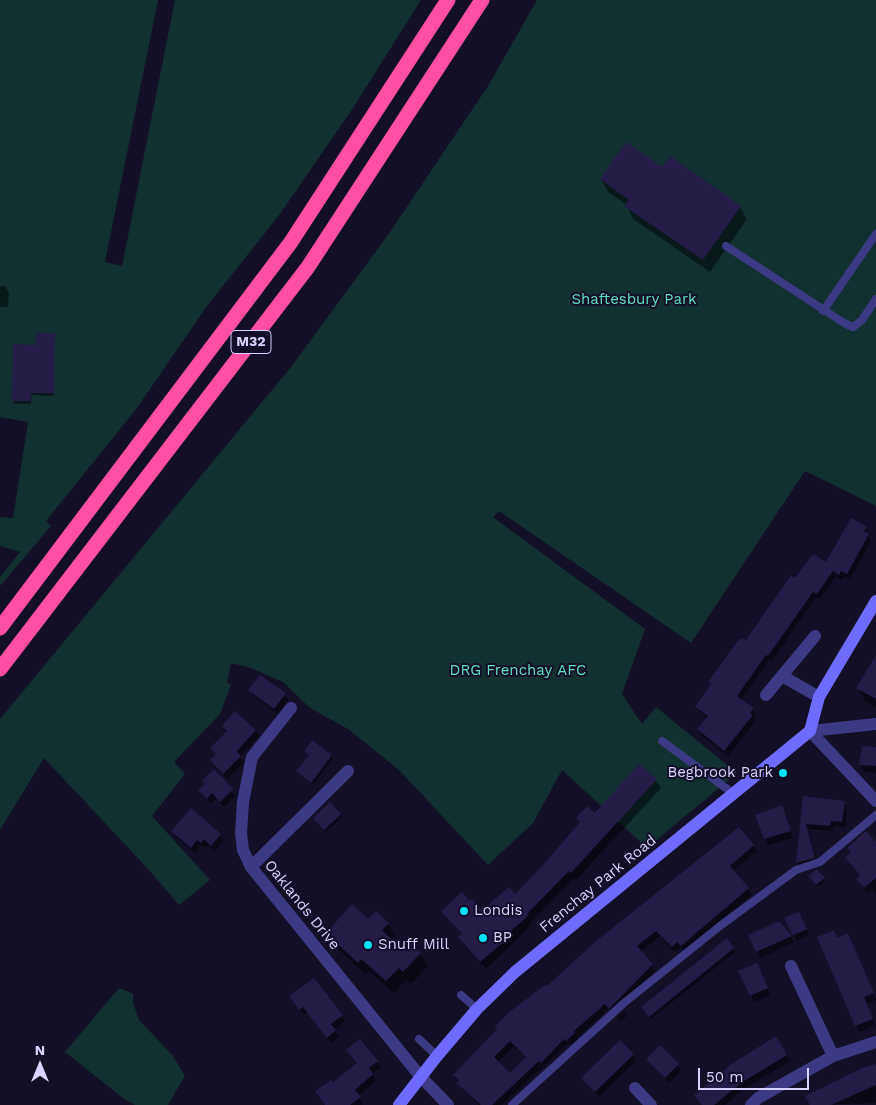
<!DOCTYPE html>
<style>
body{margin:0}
#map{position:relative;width:876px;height:1105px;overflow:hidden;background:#130f26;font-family:"Work Sans",sans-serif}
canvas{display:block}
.north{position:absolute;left:15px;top:1040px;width:50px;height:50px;-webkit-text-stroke:4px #130f26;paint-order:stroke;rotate:0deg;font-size:14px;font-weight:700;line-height:20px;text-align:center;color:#d9d4ff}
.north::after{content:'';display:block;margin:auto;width:18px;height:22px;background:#d9d4ff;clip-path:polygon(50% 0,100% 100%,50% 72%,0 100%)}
.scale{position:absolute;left:698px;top:1068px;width:111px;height:22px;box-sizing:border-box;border:2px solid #d9d4ff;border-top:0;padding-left:6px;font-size:15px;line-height:18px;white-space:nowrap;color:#d9d4ff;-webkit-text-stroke:4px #130f26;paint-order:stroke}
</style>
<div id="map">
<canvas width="876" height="1105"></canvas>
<div class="north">N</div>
<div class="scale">50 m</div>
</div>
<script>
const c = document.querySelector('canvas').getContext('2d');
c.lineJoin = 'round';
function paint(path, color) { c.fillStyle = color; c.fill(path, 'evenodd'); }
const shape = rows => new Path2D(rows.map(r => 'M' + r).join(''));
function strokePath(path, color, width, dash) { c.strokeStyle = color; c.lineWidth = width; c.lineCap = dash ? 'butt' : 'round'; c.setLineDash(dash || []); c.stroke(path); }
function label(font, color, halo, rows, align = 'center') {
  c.font = font + ' "Work Sans",sans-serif'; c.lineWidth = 4; c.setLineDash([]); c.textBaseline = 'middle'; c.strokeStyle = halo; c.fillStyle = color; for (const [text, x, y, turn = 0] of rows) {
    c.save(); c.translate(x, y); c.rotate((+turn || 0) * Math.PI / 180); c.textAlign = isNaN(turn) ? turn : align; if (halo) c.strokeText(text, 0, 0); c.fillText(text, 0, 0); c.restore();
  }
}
paint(shape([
 [0,0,158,0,105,262,122,266,175,0,421,0,353,108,280,214,207,306,137,408,46,521,51,526,0,586,0,577,20,552,0,546,0,517,13,518,28,422,0,417],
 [537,0,876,0,876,506,805,471,691,643,499,511,493,517,645,629,622,694,642,724,656,707,737,773,647,848,562,770,533,823,488,865,399,770,348,729,310,708,283,682,251,668,231,663,227,682,231,685,220,714,174,762,185,774,152,816,210,880,179,905,148,869,44,758,0,830,0,719,291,367,390,232,488,86],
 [119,988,133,994,133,1003,139,1020,173,1056,185,1076,168,1105,135,1105,124,1099,65,1052]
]), '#12302f');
paint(shape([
 [662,168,740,207,747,219,710,272,633,219,627,205,608,192,601,179],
 [0,286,5,286,9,293,8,307,0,307],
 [54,334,54,396,31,395,31,404,15,404,13,401,37,346],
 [866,528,871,541,850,579,844,576,842,580,836,576,820,599,816,597,772,661,770,659,741,700,753,709,756,715,753,719,755,722,728,756,701,735,698,729,707,718,697,708,712,686,710,682,746,642,796,580,826,563],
 [876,657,876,707,865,701,858,688],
 [250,690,285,694,288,700,278,714,254,696],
 [223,727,255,730,259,736,240,757,244,763,227,779,212,760,217,755,212,748,227,733],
 [876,748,876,773,864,771,860,765],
 [306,751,331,756,333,758,313,785,297,771,310,756],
 [214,771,235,796,224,807,216,798,211,804,200,790],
 [656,780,661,788,576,880,574,878,531,922,532,924,486,969,464,945,460,937,462,935,443,911,482,912,515,895,544,866,581,823,578,818,595,815],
 [804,797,844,802,847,807,845,827,833,826,833,831,808,829,817,863,800,868,797,863],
 [785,813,793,838,768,845,757,816],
 [340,814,342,817,326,832,316,821],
 [739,828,757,851,733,871,752,894,685,951,681,947,675,952,660,936,640,952,655,971,613,1013,609,1008,577,1038,578,1039,570,1046,568,1044,502,1105,479,1105,461,1088,455,1076,546,988],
 [514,1046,526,1058,510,1075,498,1062],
 [173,831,220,835,224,841,215,851,208,845,205,848,201,845,195,853,176,837],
 [876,845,876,894,872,890,868,893,861,885,857,879,860,876,846,859],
 [824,878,825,881,818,887,811,879],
 [368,921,388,924,395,937,392,941,402,950,409,943,420,954,428,966,411,984,406,980,394,993,369,971,366,975,335,946,327,933],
 [807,930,809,935,797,941,794,936],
 [750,936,791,936,794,942,761,958],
 [818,938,838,939,862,967,876,1000,866,1004,875,1025,859,1032],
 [726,940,735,952,651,1019,644,1010],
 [760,971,770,995,754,1002,740,972],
 [294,1003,342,1016,345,1022,334,1030,339,1037,331,1043,308,1012,304,1015],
 [625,1011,628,1015,621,1021,618,1017],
 [775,1038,790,1061,744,1089,725,1105,702,1105],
 [360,1040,381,1068,372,1074,376,1081,358,1096,363,1104,361,1105,326,1105,332,1084,358,1064],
 [633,1055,636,1061,599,1097,583,1078],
 [648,1059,678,1065,681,1071,669,1083],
 [876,1066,876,1103,811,1105]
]), '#0007');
paint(shape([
 [626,142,662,167,670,156,741,206,703,260,624,206,629,200,600,179],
 [36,333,55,333,54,393,31,393,30,401,12,401,13,344,36,345],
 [851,518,867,527,864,531,869,534,859,552,847,574,841,571,839,575,833,571,817,594,813,592,768,656,766,655,737,696,754,708,750,713,753,715,724,751,697,729,708,716,695,707,711,684,708,682,737,642,742,638,746,640,791,575,795,578,813,554,826,562],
 [876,655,876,699,856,688],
 [260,675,286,693,274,709,248,690],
 [235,711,256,730,237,751,241,756,223,774,210,760,216,754,210,748,227,731,222,726],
 [312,740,332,755,311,783,296,771,309,755,304,751],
 [862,746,876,747,876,766,859,765],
 [639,764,657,779,571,873,569,871,527,914,529,915,505,936,507,939,480,962,458,937,462,934,441,911,462,892,470,901,472,899,482,910,509,887,515,894,543,865,580,822,576,818,587,806,595,813],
 [214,769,233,789,220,802,212,793,207,799,198,790,205,784,202,781],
 [803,796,845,801,842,822,831,821,830,826,806,824,815,858,796,863],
 [330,802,341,814,324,830,313,818],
 [782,805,791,831,764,839,755,815],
 [191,808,221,834,211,846,204,839,201,843,197,840,191,848,171,831],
 [739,827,754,845,730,866,749,888,681,946,677,942,672,947,656,931,637,946,653,964,609,1009,605,1004,574,1031,575,1033,566,1041,564,1039,541,1063,539,1061,492,1105,481,1105,456,1083,459,1080,453,1075,497,1029,495,1027,508,1013,545,985,547,986,595,942],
 [510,1041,526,1057,510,1073,494,1057],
 [866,831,876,842,876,878,864,888,856,879,860,875,845,858,851,852,847,848],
 [817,869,825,878,816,885,808,876],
 [352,904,368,919,376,911,389,923,382,930,402,949,409,941,421,953,403,972,399,968,386,981,361,959,358,963,326,933],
 [799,912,807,929,793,935,784,918],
 [779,921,792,936,756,952,748,935],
 [834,930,837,938,848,933,874,993,864,997,873,1019,855,1026,817,937],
 [727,938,734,948,649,1017,641,1007],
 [757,963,768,988,750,996,738,971],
 [314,978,343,1015,331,1024,336,1030,327,1038,303,1007,299,1010,289,996],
 [776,1036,787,1055,741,1083,714,1105,702,1105,694,1095,733,1063],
 [360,1039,378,1061,369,1068,373,1074,355,1090,361,1097,350,1105,325,1105,315,1091,331,1080,333,1082,357,1063,346,1050],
 [620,1040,634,1054,595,1092,581,1078],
 [660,1045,679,1064,665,1078,646,1059],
 [876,1064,876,1085,831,1105,810,1105,805,1096,862,1068]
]), '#241b47');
strokePath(shape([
 [726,246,844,323,853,327,862,320,876,299],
 [823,311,876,234],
 [662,741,734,794],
 [461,995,477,1009],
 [419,1039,437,1056],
 [512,1105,624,1003,720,926,796,870,820,862,876,815]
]), '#3d3a85', 8);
strokePath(shape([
 [782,676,819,697],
 [766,695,815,636],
 [291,708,252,757,243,802,241,833,243,850,251,867,420,1076,448,1105],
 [810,731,876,724],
 [251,867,348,771],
 [791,966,833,1056],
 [635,1088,651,1105],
 [751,1105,758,1098,833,1056,876,1042]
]), '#3d3a85', 12);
strokePath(shape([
 [810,731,876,801]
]), '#3d3a85', 12);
strokePath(shape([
 [399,1105,437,1056,477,1009,515,972,810,731,819,697,876,601]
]), '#6f6bff', 12);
strokePath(shape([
 [0,628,291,242,448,0],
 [0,669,308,267,482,0]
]), '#ff4fa3', 15);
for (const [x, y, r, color] of [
 [783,773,5,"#00e5ff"],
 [464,911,5,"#00e5ff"],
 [483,938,5,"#00e5ff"],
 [368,945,5,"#00e5ff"]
]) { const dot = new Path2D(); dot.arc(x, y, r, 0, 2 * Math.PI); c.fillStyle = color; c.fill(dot); strokePath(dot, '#130f26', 2); }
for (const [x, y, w] of [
 [251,342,40]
]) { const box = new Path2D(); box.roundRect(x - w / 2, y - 11.5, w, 23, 4); c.fillStyle = '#130f26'; c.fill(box); strokePath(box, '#d9d4ff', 1); }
label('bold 14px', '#d9d4ff', null, [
 ["M32",251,342]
]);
label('15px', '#5fe0c0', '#130f26', [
 ["Shaftesbury Park",634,300],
 ["DRG Frenchay AFC",518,671]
]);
label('15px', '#d9d4ff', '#130f26', [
 ["Begbrook Park",773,773,"right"],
 ["Londis",474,911],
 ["BP",493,938],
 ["Snuff Mill",378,945]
], 'left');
label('15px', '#d9d4ff', '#130f26', [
 ["Frenchay Park Road",598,884,-39],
 ["Oaklands Drive",302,905,51]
]);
</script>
